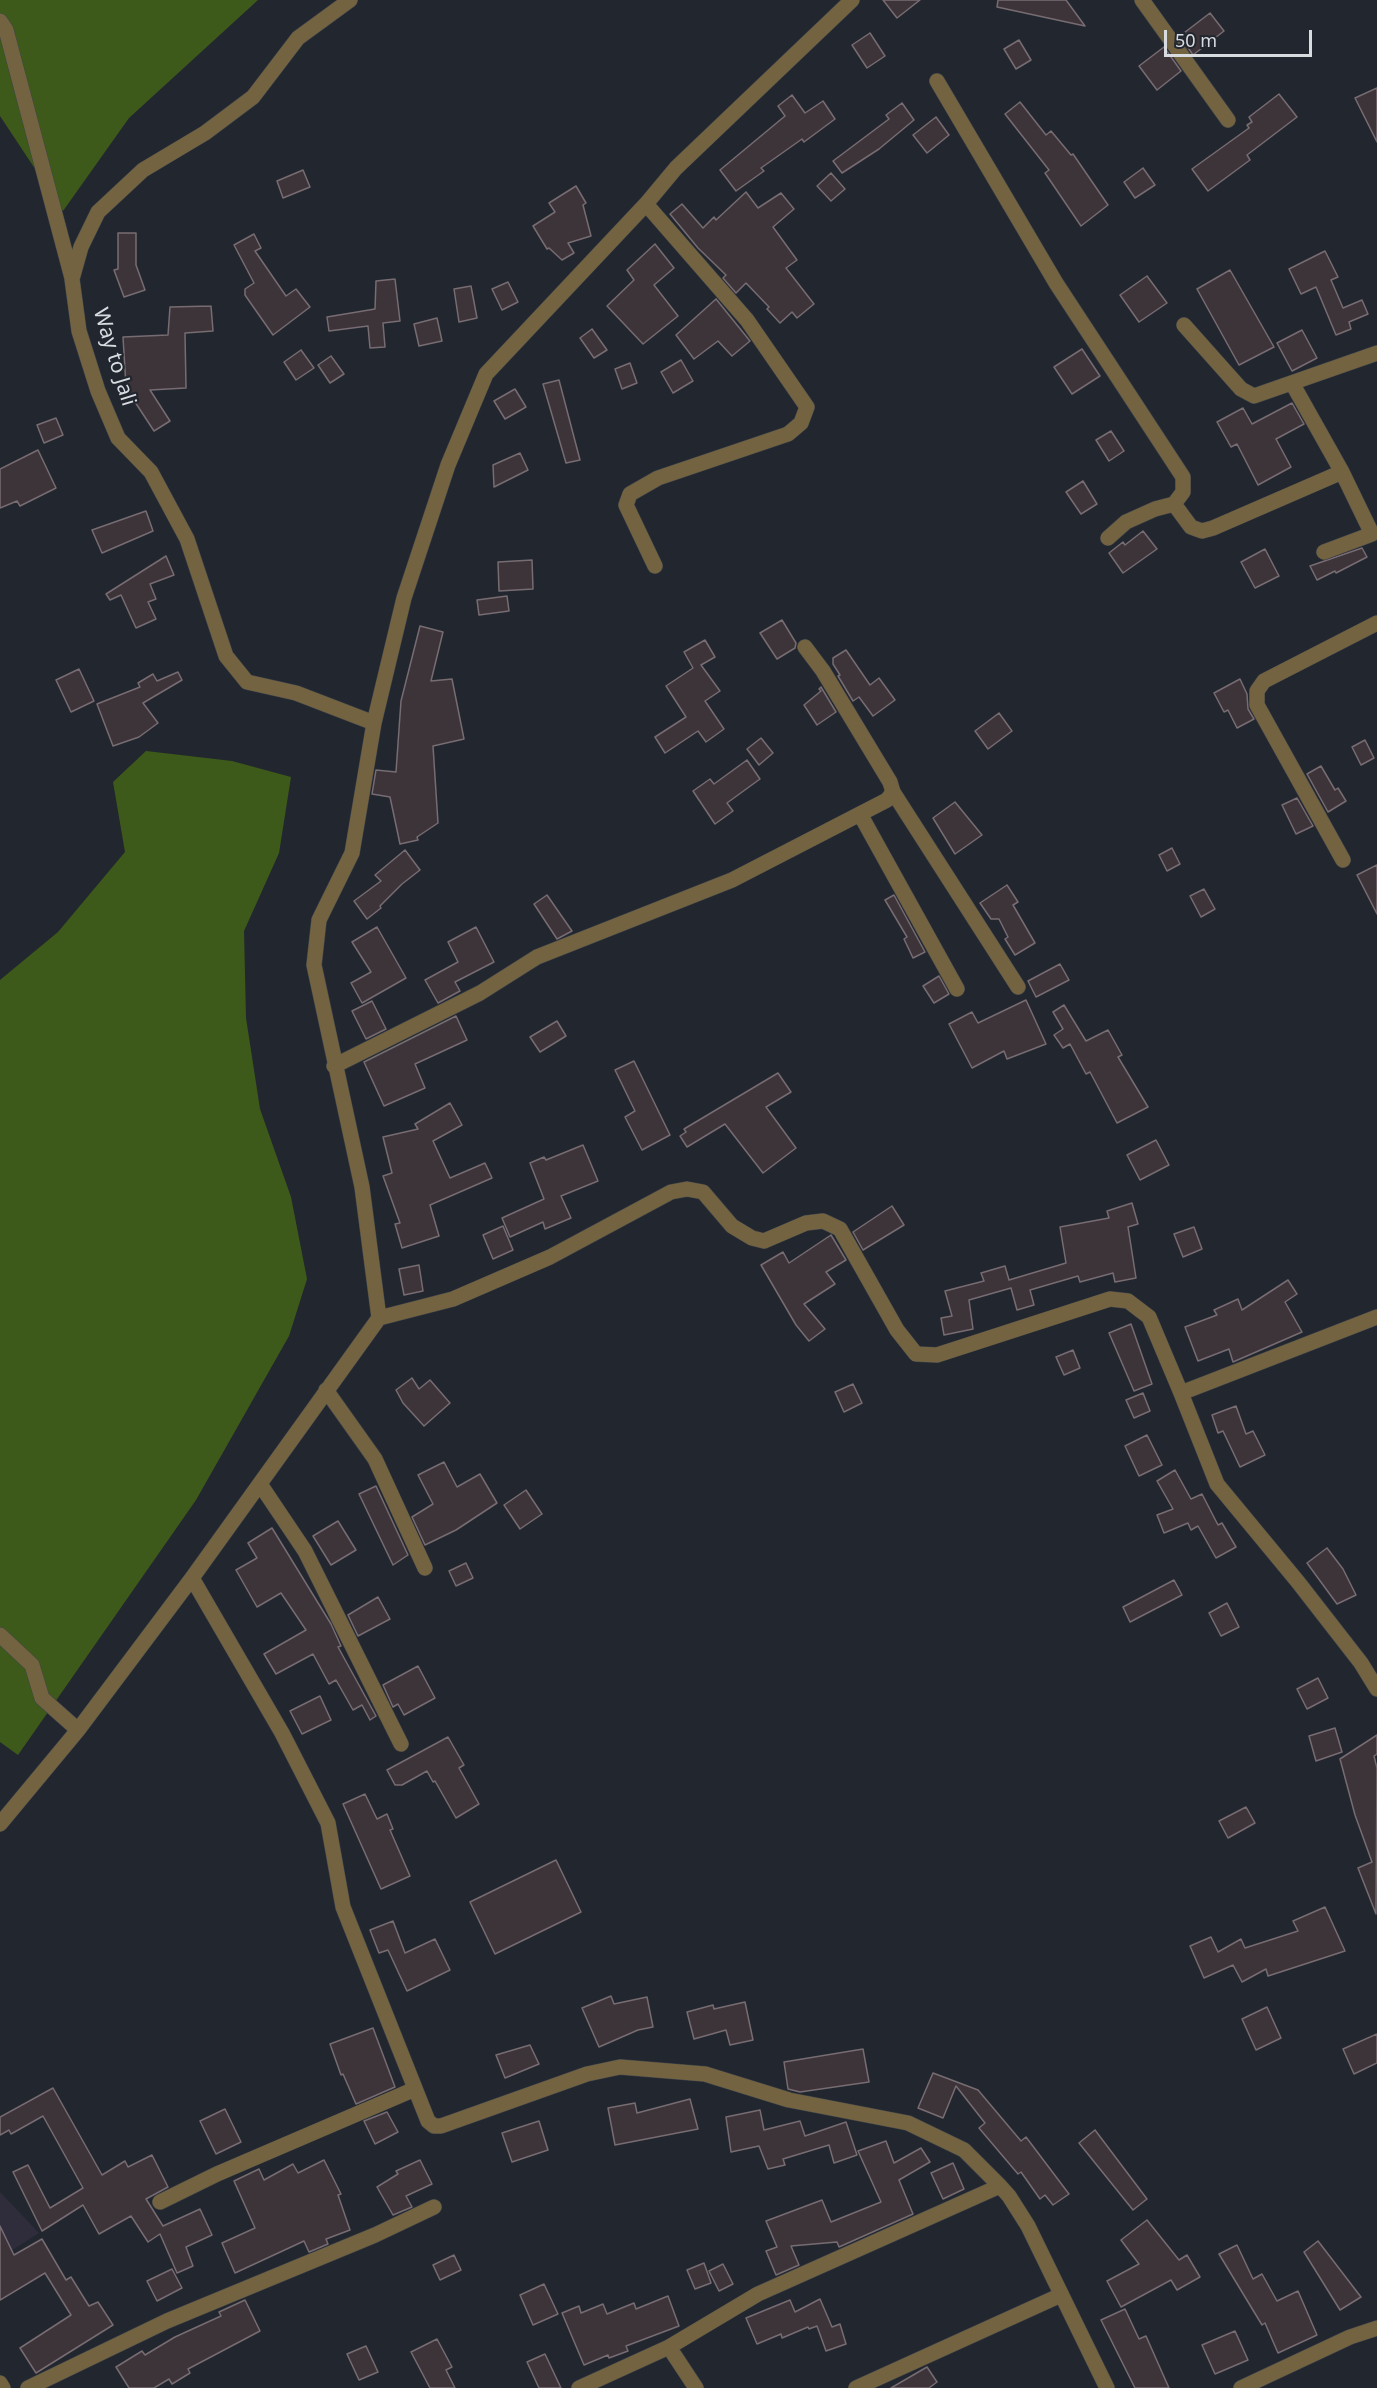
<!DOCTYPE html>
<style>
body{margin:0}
#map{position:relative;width:1377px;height:2388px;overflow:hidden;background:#22272f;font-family:"Noto Sans",sans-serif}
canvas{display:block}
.scale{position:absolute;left:1164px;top:30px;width:148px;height:27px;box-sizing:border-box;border:3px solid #d8dce1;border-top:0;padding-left:8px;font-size:18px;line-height:21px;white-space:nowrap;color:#d8dce1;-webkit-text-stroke:4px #22272f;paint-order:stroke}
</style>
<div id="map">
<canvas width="1377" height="2388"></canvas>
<div class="scale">50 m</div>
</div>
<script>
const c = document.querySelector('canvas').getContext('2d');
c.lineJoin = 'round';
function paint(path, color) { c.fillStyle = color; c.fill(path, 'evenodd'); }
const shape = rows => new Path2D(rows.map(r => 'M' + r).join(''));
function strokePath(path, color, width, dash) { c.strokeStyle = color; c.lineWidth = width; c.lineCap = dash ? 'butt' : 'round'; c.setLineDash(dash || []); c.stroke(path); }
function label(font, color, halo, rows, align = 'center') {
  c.font = font + ' "Noto Sans",sans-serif'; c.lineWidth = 4.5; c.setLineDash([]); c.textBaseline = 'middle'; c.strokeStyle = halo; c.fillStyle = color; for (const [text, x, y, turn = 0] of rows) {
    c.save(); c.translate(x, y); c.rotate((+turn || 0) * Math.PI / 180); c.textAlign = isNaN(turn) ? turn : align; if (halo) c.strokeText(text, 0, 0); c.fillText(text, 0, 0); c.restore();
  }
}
paint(shape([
 [0,2192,39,2233,0,2258]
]), '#2f2c3c');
paint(shape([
 [0,0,258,0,129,118,63,211,0,116],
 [146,751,232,761,291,777,279,853,244,931,246,1018,260,1109,291,1197,307,1279,289,1336,196,1500,18,1755,0,1742,0,980,58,932,125,852,113,782]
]), '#3e5a1b');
const building = shape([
 [883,0,920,0,897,18,883,0],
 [998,0,1066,0,1085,26,997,7,998,0],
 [1210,13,1224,31,1193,55,1180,36,1210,13],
 [870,33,885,56,867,68,852,45,870,33],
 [1019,40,1031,60,1016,69,1004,49,1019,40],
 [1164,47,1181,71,1157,90,1139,66,1164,47],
 [1377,88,1377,142,1355,98,1377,88],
 [1279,94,1297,117,1247,155,1250,160,1208,191,1192,169,1249,128,1247,125,1252,122,1249,117,1279,94],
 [792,95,805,113,823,101,835,119,804,142,802,139,761,168,764,171,736,191,720,170,785,116,778,106,792,95],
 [1020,102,1046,135,1051,131,1071,155,1073,154,1108,205,1081,226,1045,173,1049,170,1005,114,1020,102],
 [902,103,914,120,879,149,842,173,833,161,889,119,886,115,902,103],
 [936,117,949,135,927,153,913,135,936,117],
 [1143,168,1155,185,1135,198,1124,182,1143,168],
 [303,170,310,187,283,198,277,181,303,170],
 [831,173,845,189,831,201,817,186,831,173],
 [576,186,586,203,583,205,591,236,568,243,574,253,562,260,549,248,547,249,533,226,555,212,549,203,576,186],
 [746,192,758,208,781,193,794,209,773,227,797,260,786,268,814,304,797,318,792,312,780,323,767,309,769,307,746,283,736,293,723,278,726,275,698,248,670,214,682,204,703,228,714,217,716,220,746,192],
 [118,233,136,233,136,265,145,290,124,297,114,270,118,269,118,233],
 [254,234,261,248,255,251,286,296,296,289,310,307,273,335,245,295,245,289,254,283,234,245,254,234],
 [655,244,674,268,654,285,678,316,643,344,607,306,634,280,627,270,655,244],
 [1325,251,1338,277,1331,280,1343,308,1362,300,1368,314,1349,322,1351,329,1336,335,1316,287,1301,294,1289,269,1325,251],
 [1230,270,1274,347,1239,365,1197,289,1230,270],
 [1147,276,1167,303,1139,322,1120,295,1147,276],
 [395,279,400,321,383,323,385,347,370,348,368,326,329,331,327,317,375,309,376,281,395,279],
 [508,282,518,302,502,310,492,289,508,282],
 [471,286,477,318,459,322,454,289,471,286],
 [716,299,750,341,732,356,718,341,694,359,676,335,716,299],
 [211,306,213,331,185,333,186,388,150,390,170,421,154,431,135,402,127,403,123,337,168,335,170,307,211,306],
 [437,318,442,341,419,346,414,324,437,318],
 [592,329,607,350,594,358,580,338,592,329],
 [1302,330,1317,358,1292,371,1277,343,1302,330],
 [1082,349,1100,376,1072,394,1054,367,1082,349],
 [301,350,314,368,296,380,284,362,301,350],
 [331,356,344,374,330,383,318,365,331,356],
 [681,360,693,381,673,393,661,372,681,360],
 [630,363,637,383,622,389,615,369,630,363],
 [559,380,580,460,566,463,543,384,559,380],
 [515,389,526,407,505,419,494,401,515,389],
 [1292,403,1304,424,1276,439,1291,467,1258,485,1237,444,1231,447,1217,422,1243,408,1252,424,1292,403],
 [56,418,63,435,44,443,37,425,56,418],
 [1111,431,1124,451,1109,461,1096,440,1111,431],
 [38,450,56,488,20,506,17,501,0,508,0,469,38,450],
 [520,453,528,470,494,487,493,465,520,453],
 [1083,481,1097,504,1081,514,1066,492,1083,481],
 [146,511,153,531,102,553,92,530,146,511],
 [1143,531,1157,549,1123,573,1109,553,1123,542,1125,545,1143,531],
 [1362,548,1367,557,1336,573,1335,571,1317,580,1310,566,1362,548],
 [1265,549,1279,576,1255,588,1241,562,1265,549],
 [166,556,174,575,150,584,156,599,148,602,156,619,136,628,121,595,110,600,106,594,166,556],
 [532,560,533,589,499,591,498,562,532,560],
 [507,596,509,611,479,615,477,600,507,596],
 [782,620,796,643,795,648,777,659,760,633,782,620],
 [420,626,443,632,431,681,452,679,464,739,433,746,438,823,417,837,418,840,400,844,390,797,372,794,376,770,396,772,401,701,420,626],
 [705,640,715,657,701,665,720,691,705,701,724,729,706,742,698,731,665,753,655,737,686,717,666,686,693,668,684,652,705,640],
 [846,650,870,685,879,678,895,700,873,716,859,697,853,701,838,676,840,675,833,664,833,658,846,650],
 [79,669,94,701,71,712,56,680,79,669],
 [178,672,182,680,143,703,158,723,139,737,113,746,97,704,140,687,138,683,153,674,157,681,178,672],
 [1240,679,1247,694,1248,709,1254,719,1237,728,1228,710,1224,712,1214,693,1240,679],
 [821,687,836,712,817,725,804,705,821,691,819,689,821,687],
 [999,713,1012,731,988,749,975,731,999,713],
 [761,738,773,753,759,765,747,749,761,738],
 [1365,740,1374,758,1361,765,1352,747,1365,740],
 [747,760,760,779,727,803,733,811,715,824,693,791,710,779,714,784,747,760],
 [1321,766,1335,790,1338,788,1346,801,1328,812,1307,774,1321,766],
 [1297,798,1313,826,1296,834,1282,805,1297,798],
 [955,802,982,835,955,854,933,818,955,802],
 [1172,848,1180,864,1167,871,1159,855,1172,848],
 [405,850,420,870,402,884,380,906,381,908,367,919,354,901,381,881,375,875,405,850],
 [1377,865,1377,914,1357,875,1377,865],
 [1007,885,1018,902,1013,905,1035,943,1015,955,1005,939,1008,937,999,919,991,919,980,903,1007,885],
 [1204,889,1215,909,1201,917,1190,896,1204,889],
 [547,895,572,931,557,939,534,904,547,895],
 [894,895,925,952,913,958,904,939,907,937,885,900,894,895],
 [377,927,406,978,362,1003,351,983,371,972,352,942,377,927],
 [476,927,494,962,455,982,460,991,438,1003,425,980,458,962,448,942,476,927],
 [1060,964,1069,980,1036,997,1028,981,1060,964],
 [939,976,949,994,934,1003,923,986,939,976],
 [1026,1000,1046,1044,1007,1059,1004,1051,972,1068,949,1024,972,1012,978,1023,1026,1000],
 [372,1001,386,1029,366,1039,352,1011,372,1001],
 [1064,1005,1086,1041,1108,1030,1122,1055,1118,1057,1148,1107,1117,1123,1090,1072,1086,1074,1070,1044,1063,1048,1054,1035,1063,1029,1053,1012,1064,1005],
 [456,1016,467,1040,415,1064,425,1088,384,1106,364,1062,456,1016],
 [557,1021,566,1036,540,1052,530,1037,557,1021],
 [634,1061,670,1135,642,1150,625,1117,635,1111,615,1070,634,1061],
 [778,1073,791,1092,766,1107,796,1148,763,1173,725,1124,687,1147,680,1136,686,1132,684,1129,778,1073],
 [450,1103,462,1125,433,1141,450,1178,485,1163,492,1178,430,1205,439,1236,402,1248,395,1224,400,1223,383,1176,392,1173,383,1137,418,1129,415,1124,450,1103],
 [1156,1140,1169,1165,1140,1180,1127,1155,1156,1140],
 [583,1145,598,1181,561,1196,571,1218,545,1229,543,1222,510,1237,502,1218,544,1199,530,1163,544,1157,546,1160,583,1145],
 [1132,1203,1138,1224,1128,1227,1136,1278,1115,1282,1113,1273,1080,1282,1078,1276,1030,1290,1034,1305,1017,1310,1011,1288,969,1300,973,1329,944,1335,941,1318,952,1316,945,1291,984,1281,981,1273,1005,1266,1009,1280,1066,1263,1060,1227,1109,1218,1107,1211,1132,1203],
 [892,1206,904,1225,863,1250,853,1232,892,1206],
 [503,1226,513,1250,493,1259,483,1235,503,1226],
 [1194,1227,1202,1249,1183,1257,1174,1234,1194,1227],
 [831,1235,846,1260,826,1272,835,1284,804,1304,825,1329,809,1341,796,1325,761,1265,783,1252,789,1263,831,1235],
 [419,1265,423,1291,404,1295,399,1269,419,1265],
 [1288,1280,1297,1294,1285,1302,1302,1332,1233,1362,1229,1349,1198,1361,1185,1327,1217,1315,1214,1310,1238,1299,1242,1310,1288,1280],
 [1131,1324,1152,1384,1134,1391,1109,1333,1131,1324],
 [1073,1350,1080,1368,1064,1375,1056,1357,1073,1350],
 [412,1378,419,1389,430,1380,450,1403,424,1426,403,1403,396,1390,412,1378],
 [853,1384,862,1403,844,1412,835,1392,853,1384],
 [1143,1393,1150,1411,1134,1418,1126,1400,1143,1393],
 [1236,1406,1246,1434,1253,1431,1265,1455,1240,1467,1223,1431,1218,1433,1212,1415,1236,1406],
 [1147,1435,1162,1465,1139,1476,1125,1446,1147,1435],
 [444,1462,457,1487,480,1474,497,1503,456,1530,425,1545,412,1517,433,1504,418,1475,444,1462],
 [1175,1470,1191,1499,1202,1494,1218,1525,1222,1523,1236,1547,1216,1558,1198,1526,1191,1530,1188,1523,1164,1533,1157,1515,1173,1509,1157,1481,1175,1470],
 [376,1486,408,1555,393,1565,359,1494,376,1486],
 [526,1490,542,1514,520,1529,504,1505,526,1490],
 [338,1521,356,1550,331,1565,313,1536,338,1521],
 [272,1528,331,1624,341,1646,338,1647,376,1716,370,1720,362,1705,353,1710,336,1680,329,1684,313,1654,276,1674,264,1654,306,1630,281,1593,257,1607,236,1570,257,1558,248,1543,272,1528],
 [1327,1548,1343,1569,1356,1595,1337,1604,1307,1563,1327,1548],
 [466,1563,473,1578,456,1586,449,1571,466,1563],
 [1174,1580,1182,1595,1130,1622,1123,1607,1174,1580],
 [378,1597,390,1619,358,1636,348,1615,378,1597],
 [1227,1603,1239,1627,1221,1636,1209,1613,1227,1603],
 [418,1666,435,1698,404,1715,398,1704,393,1707,383,1685,418,1666],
 [1318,1678,1328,1698,1307,1709,1297,1689,1318,1678],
 [320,1696,331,1720,302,1734,290,1711,320,1696],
 [1335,1728,1342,1752,1316,1761,1309,1736,1335,1728],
 [1377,1735,1377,1754,1374,1756,1377,1768,1376,1914,1358,1868,1372,1862,1355,1815,1340,1759,1377,1735],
 [448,1737,464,1765,459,1768,479,1804,456,1818,435,1781,433,1782,427,1771,402,1785,395,1785,387,1770,448,1737],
 [365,1794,377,1819,387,1814,393,1829,390,1830,410,1876,381,1889,343,1804,365,1794],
 [1246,1807,1255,1823,1228,1838,1219,1821,1246,1807],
 [556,1860,581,1912,495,1954,470,1902,556,1860],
 [1325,1907,1345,1951,1268,1976,1266,1969,1242,1982,1233,1965,1204,1978,1190,1946,1211,1937,1218,1952,1241,1939,1245,1948,1298,1931,1293,1921,1325,1907],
 [393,1921,405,1953,435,1939,450,1970,407,1991,388,1950,379,1953,370,1930,393,1921],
 [611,1996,614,2004,647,1997,653,2027,638,2030,599,2047,582,2008,611,1996],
 [745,2002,753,2040,730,2045,726,2030,694,2039,687,2012,713,2005,714,2009,745,2002],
 [1267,2007,1281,2038,1256,2050,1242,2019,1267,2007],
 [373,2028,395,2087,356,2104,343,2074,341,2075,330,2044,373,2028],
 [1377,2034,1377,2063,1354,2074,1343,2049,1377,2034],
 [530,2045,539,2064,505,2078,496,2055,530,2045],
 [863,2049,869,2082,800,2092,788,2089,784,2062,863,2049],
 [933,2073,978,2090,1021,2141,1026,2137,1069,2194,1053,2205,1045,2195,1040,2199,1021,2172,1018,2174,979,2128,985,2123,956,2086,943,2118,918,2108,933,2073],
 [53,2088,102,2175,125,2161,128,2167,152,2155,168,2187,146,2199,163,2226,200,2209,212,2235,186,2247,193,2266,177,2273,160,2234,148,2242,131,2216,99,2234,83,2205,42,2231,13,2172,28,2165,50,2208,83,2188,43,2116,11,2134,9,2130,0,2135,0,2117,53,2088],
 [690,2099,698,2129,615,2145,608,2108,635,2103,637,2113,690,2099],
 [225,2109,241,2142,216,2154,200,2121,225,2109],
 [760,2110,764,2130,800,2121,805,2136,846,2122,857,2155,834,2163,829,2145,783,2159,785,2165,768,2169,759,2146,731,2152,726,2117,760,2110],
 [387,2112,398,2132,375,2144,364,2121,387,2112],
 [539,2121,548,2150,512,2162,502,2133,539,2121],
 [1095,2130,1147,2199,1133,2210,1079,2143,1095,2130],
 [886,2141,894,2163,921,2148,930,2162,899,2180,913,2214,839,2247,837,2242,791,2246,799,2265,776,2275,766,2251,777,2247,766,2221,822,2200,831,2222,881,2202,858,2151,886,2141],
 [324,2160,341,2194,338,2195,350,2230,326,2239,328,2244,309,2252,304,2241,235,2273,222,2243,255,2228,234,2181,259,2169,264,2180,293,2164,298,2173,324,2160],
 [420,2160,432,2184,406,2196,412,2207,393,2215,377,2187,398,2174,396,2171,420,2160],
 [953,2163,964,2189,943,2199,931,2173,953,2163],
 [1147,2220,1179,2260,1187,2255,1200,2277,1177,2290,1171,2280,1121,2307,1107,2281,1139,2264,1121,2240,1147,2220],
 [0,2226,14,2255,42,2239,66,2280,71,2277,89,2306,98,2302,113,2325,36,2373,20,2348,71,2315,45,2273,0,2300,0,2226],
 [1318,2241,1361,2297,1340,2310,1304,2252,1318,2241],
 [1237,2245,1253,2279,1262,2274,1277,2301,1298,2291,1317,2335,1278,2353,1265,2323,1262,2325,1219,2254,1237,2245],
 [454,2255,461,2270,440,2280,433,2265,454,2255],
 [704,2263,711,2283,695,2289,687,2270,704,2263],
 [723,2264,733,2284,719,2291,709,2271,723,2264],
 [172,2269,182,2288,157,2301,147,2281,172,2269],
 [544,2284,558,2314,533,2325,520,2295,544,2284],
 [668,2296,679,2326,626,2346,628,2351,609,2358,608,2355,584,2365,562,2313,579,2306,581,2313,603,2304,607,2314,634,2303,636,2309,668,2296],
 [820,2299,832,2327,840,2324,846,2344,826,2351,817,2326,809,2329,808,2327,782,2338,781,2334,757,2344,746,2318,790,2300,795,2312,820,2299],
 [245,2300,260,2331,188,2369,190,2373,172,2384,169,2379,154,2388,129,2388,116,2367,142,2351,145,2355,175,2337,221,2316,219,2312,245,2300],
 [1125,2309,1139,2339,1146,2336,1169,2388,1135,2388,1101,2320,1125,2309],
 [1235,2331,1248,2360,1215,2374,1202,2345,1235,2331],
 [437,2339,452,2367,446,2370,455,2388,430,2388,411,2352,437,2339],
 [366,2346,378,2372,359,2380,347,2354,366,2346],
 [545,2354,561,2388,539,2388,527,2362,545,2354],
 [927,2367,937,2382,929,2388,891,2388,927,2367]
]);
paint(building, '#3d343a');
strokePath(building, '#776c72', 1.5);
const street = shape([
 [350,0,298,38,253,97,205,133,143,170,98,212,81,247,72,279,79,331,98,391,118,438,151,472,187,539,226,656,247,682,296,693,374,723],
 [1142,0,1228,120],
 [0,21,6,30,72,278],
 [937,81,1056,283,1183,477,1183,492,1174,504],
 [646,204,747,320,807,407,801,423,788,434,658,478,630,494,626,505,655,566],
 [1184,325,1241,389,1254,396,1377,353],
 [1108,538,1126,522,1155,509,1174,504,1191,527,1202,531,1213,528,1342,472,1292,383],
 [1324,552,1372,534,1342,472],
 [893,792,1018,987],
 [860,814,957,989],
 [1343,860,1257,705,1257,691,1264,681,1377,623],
 [334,1066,480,993,537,957,732,880,887,800,893,792,890,782,823,671,805,647],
 [379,1318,453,1299,550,1257,671,1192,687,1189,703,1192,732,1226,752,1238,764,1241,806,1223,823,1221,840,1229,897,1330,916,1354,937,1355,1110,1299,1128,1301,1149,1317,1181,1393,1377,1317],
 [326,1390,375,1459,425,1568],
 [1181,1393,1217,1484,1298,1582,1361,1663,1377,1689],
 [260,1484,305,1551,401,1744],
 [192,1578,282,1733,328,1823,343,1907,428,2121,434,2126,441,2126,587,2074,620,2067,705,2074,789,2100,908,2123,964,2150,1000,2186],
 [0,1635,32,1665,42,1698,78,1730],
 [0,1824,78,1730,192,1578,379,1318,362,1187,314,965,319,920,352,853,374,723,404,598,448,465,486,374,646,204,676,168,852,0],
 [160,2202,217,2174,415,2089],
 [669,2347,696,2388],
 [0,2383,3,2388],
 [28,2388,167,2321,375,2235,434,2207],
 [579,2388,669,2347,758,2294,1000,2186,1009,2196,1028,2226,1107,2388],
 [856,2388,1061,2295],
 [1241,2388,1350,2337,1377,2328]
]);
strokePath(street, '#3f444b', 16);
strokePath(street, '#736341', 15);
label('21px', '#d8dce1', '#22272f', [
 ["Way to Jali",114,357,73]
]);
</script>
